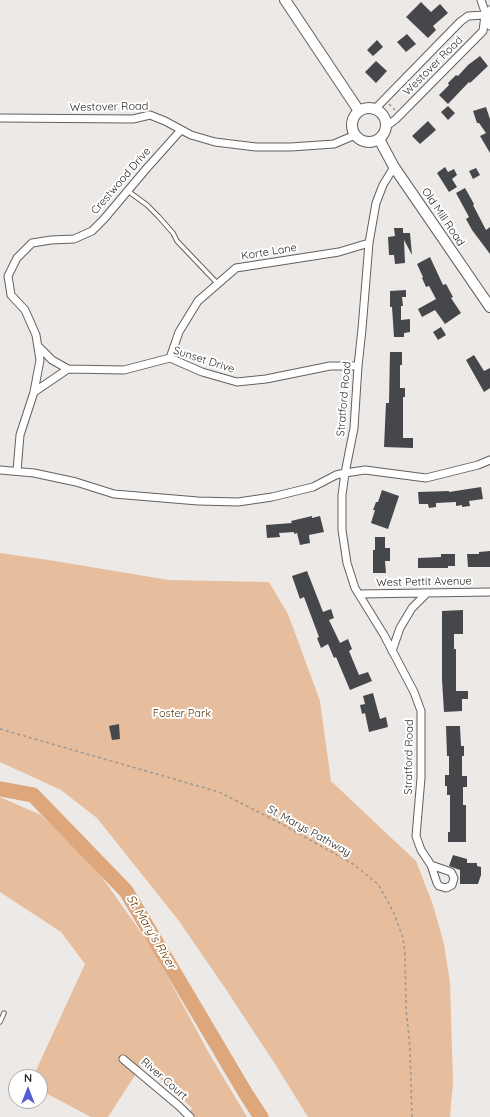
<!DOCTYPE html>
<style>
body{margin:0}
#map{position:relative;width:490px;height:1117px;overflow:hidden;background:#ede9e6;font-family:Quicksand,sans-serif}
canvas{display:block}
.north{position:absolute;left:8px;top:1069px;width:40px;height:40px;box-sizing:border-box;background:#fff;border:1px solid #a9a9a9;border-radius:50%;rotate:0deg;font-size:11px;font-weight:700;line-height:16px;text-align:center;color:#292827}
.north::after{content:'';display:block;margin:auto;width:14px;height:18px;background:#555bd2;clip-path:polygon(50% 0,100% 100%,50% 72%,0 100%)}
</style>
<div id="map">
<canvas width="490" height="1117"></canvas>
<div class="north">N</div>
</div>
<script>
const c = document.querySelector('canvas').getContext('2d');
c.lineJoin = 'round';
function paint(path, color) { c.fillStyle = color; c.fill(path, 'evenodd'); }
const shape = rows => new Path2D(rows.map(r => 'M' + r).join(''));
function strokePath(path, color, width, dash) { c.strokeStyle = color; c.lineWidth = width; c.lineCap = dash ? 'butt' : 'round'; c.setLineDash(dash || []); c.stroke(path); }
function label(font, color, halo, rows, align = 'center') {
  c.font = font + ' Quicksand,sans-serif'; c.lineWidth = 4; c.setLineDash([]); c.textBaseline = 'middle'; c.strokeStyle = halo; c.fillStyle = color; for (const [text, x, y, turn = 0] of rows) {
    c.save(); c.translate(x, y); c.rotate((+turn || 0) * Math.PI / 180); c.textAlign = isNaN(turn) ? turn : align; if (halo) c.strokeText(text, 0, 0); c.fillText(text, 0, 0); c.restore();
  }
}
paint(shape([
 [0,553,55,561,169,580,269,582,288,614,320,701,331,781,416,861,433,905,444,944,450,983,453,1082,450,1117,308,1117,275,1064,225,988,179,921,97,818,61,790,0,762],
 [0,797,41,815,91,862,152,948,210,1055,247,1117,187,1117,192,1108,143,1063,108,1117,91,1117,40,1090,40,1077,33,1077,85,964,61,932,0,892]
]), '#e6be9d');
strokePath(shape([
 [0,789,33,795,126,891,246,1094,261,1117]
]), '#dda77b', 15);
paint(shape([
 [421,2,431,12,440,4,448,13,433,26,436,30,428,38,406,17],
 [407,34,416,44,406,52,397,42],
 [377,40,383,47,373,56,367,50],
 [480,56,488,66,470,83,469,82,448,104,439,95,449,85,448,83,456,75,458,76,468,65],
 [376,61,387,71,376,83,365,72],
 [448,106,455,113,448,120,441,112],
 [486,107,490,119,490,153,480,136,486,133,479,123,477,123,473,111],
 [428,121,436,130,420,144,412,136],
 [445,167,448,172,454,169,457,175,452,179,457,187,449,192,437,173],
 [476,168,480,175,473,179,469,171],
 [465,188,474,204,473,205,486,230,490,227,490,254,472,230,466,219,469,217,456,193],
 [394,228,403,228,403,233,410,233,412,255,404,240,405,263,395,264,394,255,389,255,388,237,395,236],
 [430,257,443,285,446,284,453,297,451,298,461,313,445,324,435,310,422,317,418,309,436,299,429,286,426,287,422,278,423,277,417,264],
 [406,290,406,297,402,297,403,306,401,306,401,320,410,319,410,332,404,333,404,337,394,337,392,307,390,307,390,291],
 [441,327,446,335,438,340,433,332],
 [390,352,402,352,402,365,400,365,400,388,405,388,405,397,403,397,403,438,413,438,413,448,384,447,386,403,389,403],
 [474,355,484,371,490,368,490,388,484,392,466,360],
 [481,487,483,499,469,501,470,506,462,507,462,505,456,506,456,502,436,503,436,507,429,508,428,504,419,504,418,492,449,491,449,492],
 [382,490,399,496,388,529,371,523,375,510,373,510,376,502,378,502],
 [312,516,312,518,320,516,324,532,309,535,310,543,300,545,297,533,294,534,294,532,279,533,280,537,267,538,266,525,292,523,291,521],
 [375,537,385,537,385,548,390,548,390,561,385,561,386,573,373,573,373,550,375,550],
 [490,551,490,567,468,567,467,554,479,554,479,552],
 [441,554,455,554,455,566,448,566,448,568,418,568,418,558,441,557],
 [307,571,323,612,331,609,334,618,329,620,340,643,348,639,352,649,349,651,359,675,368,672,372,681,350,690,336,657,334,658,328,644,321,648,317,638,319,637,304,597,300,599,292,576],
 [463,610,463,634,454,634,454,649,456,649,456,691,468,691,468,699,462,699,462,711,444,712,442,680,442,611],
 [373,693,380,719,386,717,388,727,369,732,365,713,362,714,360,705,365,704,363,696],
 [119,724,120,739,112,740,109,726],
 [446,726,460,726,461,746,464,746,464,756,462,756,462,776,467,776,467,787,463,787,463,805,466,805,466,842,448,842,448,832,450,832,450,795,447,795,447,786,445,786,445,775,449,775,449,756,447,756],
 [453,855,467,859,467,863,477,863,477,866,481,867,481,875,478,884,460,884,460,870,449,866]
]), '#46474a');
const lane = shape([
 [128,191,147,205,158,216,173,233,177,241,217,283],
 [0,1022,4,1013]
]);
const street = shape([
 [481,0,490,26],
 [375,109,460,22,468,16,485,15,490,10],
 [0,118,133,119,150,115,165,121,191,135,215,142,256,147,291,147,334,144,355,135],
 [387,126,396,119,483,31,485,15],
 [394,167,383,185,376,203,369,243,362,329,358,366,354,428,345,473,342,495,342,530,347,563,355,588,384,635,414,692,421,711,421,778,416,836,421,850,431,865],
 [38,346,52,360,68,369],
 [170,358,179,332,198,301,236,268,339,252,369,243],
 [34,392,68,369,124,370,170,358,202,372,237,382,266,379,330,366,358,366],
 [0,470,34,473,76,482,114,494,198,501,238,502,272,497,313,487,336,475,345,473,365,470,426,478,478,465,490,460],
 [17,471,20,435,34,392,40,360,36,335,25,310,11,295,8,276,17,258,32,243,51,240,74,239,92,231,104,219,147,168,181,130],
 [359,594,490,592],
 [392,651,400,628,412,608,427,593],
 [431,865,451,872,454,878,452,885,446,888,439,886,437,883,431,865],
 [123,1059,179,1106,190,1117]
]);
const secondary = shape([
 [285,0,359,111],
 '352 125a17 17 0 1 1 34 0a17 17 0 1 1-34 0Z',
 [379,139,394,167,490,307]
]);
strokePath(lane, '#64605e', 5.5);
strokePath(street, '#64605e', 9);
strokePath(secondary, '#64605e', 12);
strokePath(shape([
 [389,104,395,110],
 [0,729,219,792,278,822,353,864,378,884,393,911,403,938,405,953,406,1008,410,1048,412,1117]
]), '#9a9895', 1.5, [3, 3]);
strokePath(lane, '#fff', 3.5);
strokePath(street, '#fff', 7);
strokePath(secondary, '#fff', 10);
label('11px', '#292827', '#fff', [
 ["Westover Road",433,66,-45],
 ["Westover Road",109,107,-1],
 ["Crestwood Drive",121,181,-49],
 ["Old Mill Road",443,217,56],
 ["Korte Lane",269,252,-9],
 ["Sunset Drive",204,360,18],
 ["Stratford Road",344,399,-85],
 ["West Pettit Avenue",424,582,-1],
 ["Stratford Road",409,757,-89],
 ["St. Marys Pathway",309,831,29],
 ["River Court",164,1079,41]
]);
label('11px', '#593412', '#fff', [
 ["Foster Park",182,714]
]);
label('italic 12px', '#6e3c03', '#fff', [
 ["St. Mary's River",151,932,59]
]);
</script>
